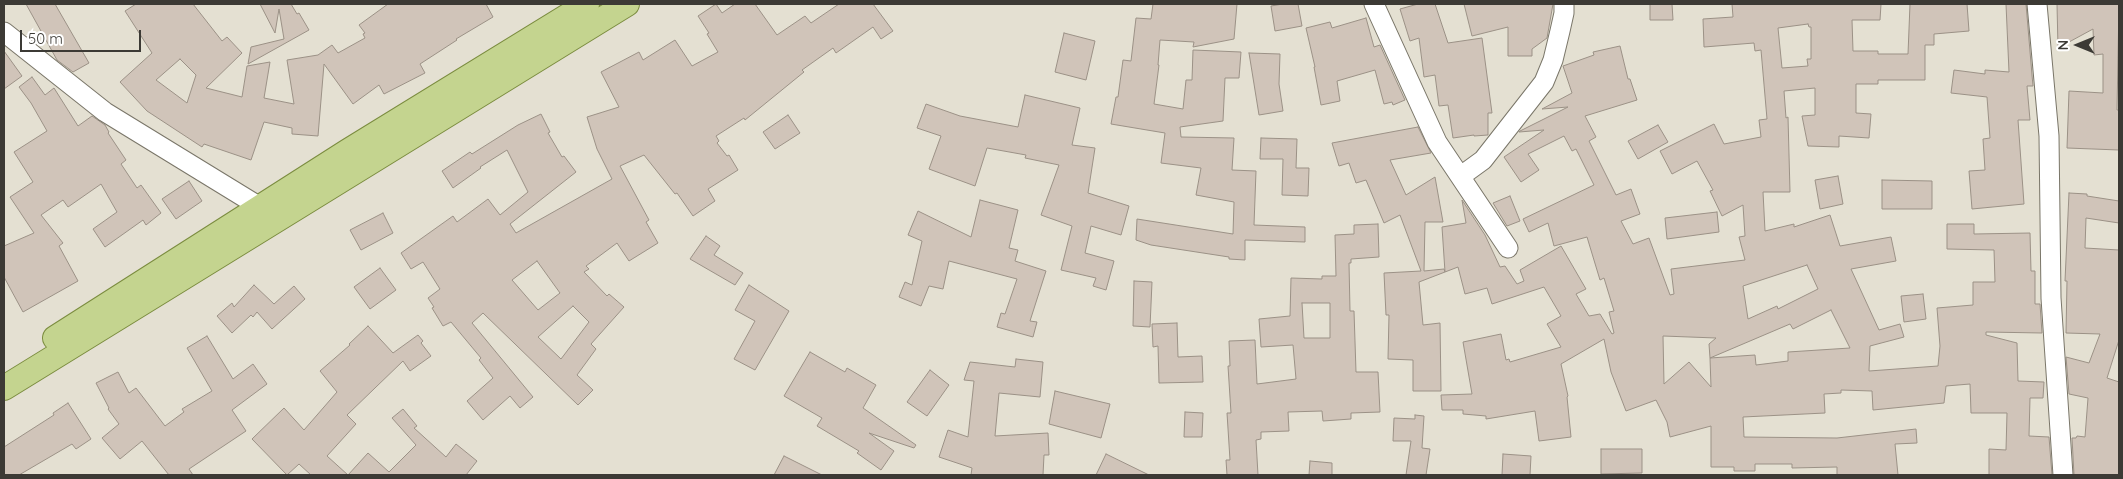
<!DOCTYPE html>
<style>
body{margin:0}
#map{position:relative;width:2123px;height:479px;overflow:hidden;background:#e4e0d2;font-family:Quicksand,sans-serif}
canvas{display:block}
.frame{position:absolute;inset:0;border:5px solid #3c3a35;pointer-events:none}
.north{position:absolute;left:2053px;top:20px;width:50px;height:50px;-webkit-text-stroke:4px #fff;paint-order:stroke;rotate:270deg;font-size:14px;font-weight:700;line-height:20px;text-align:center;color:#3c3a35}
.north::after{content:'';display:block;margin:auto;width:18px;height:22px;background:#3c3a35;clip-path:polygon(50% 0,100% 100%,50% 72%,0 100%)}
.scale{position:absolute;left:20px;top:30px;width:121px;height:22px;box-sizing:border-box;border:2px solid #3c3a35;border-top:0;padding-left:6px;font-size:15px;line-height:18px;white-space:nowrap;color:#3c3a35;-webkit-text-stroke:4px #fff;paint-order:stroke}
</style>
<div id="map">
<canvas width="2123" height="479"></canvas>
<div class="frame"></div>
<div class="north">N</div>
<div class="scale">50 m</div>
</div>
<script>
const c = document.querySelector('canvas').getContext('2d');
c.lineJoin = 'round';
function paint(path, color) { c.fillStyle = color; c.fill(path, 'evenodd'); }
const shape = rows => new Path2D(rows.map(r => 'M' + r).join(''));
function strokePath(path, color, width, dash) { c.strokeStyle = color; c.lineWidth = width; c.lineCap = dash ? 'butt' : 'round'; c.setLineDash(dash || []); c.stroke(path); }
const building = shape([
 [26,4,55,4,89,63,73,72,57,60,26,4],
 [136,4,193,4,222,41,227,37,242,53,206,88,242,97,247,66,270,62,264,98,294,104,287,60,318,55,332,45,338,53,365,38,363,34,365,33,359,25,388,4,486,4,493,17,456,39,457,40,420,64,425,73,384,94,379,85,353,104,324,64,318,136,292,134,292,128,264,122,251,160,204,144,202,147,147,111,120,82,152,53,125,11,136,4],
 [180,59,196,75,187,103,156,80,180,59],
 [260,4,291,4,297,14,299,13,309,30,248,64,251,47,284,39,279,9,275,33,260,4],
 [716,4,722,13,735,4,755,4,777,35,805,16,811,23,839,4,873,4,893,31,881,39,873,27,836,53,833,48,802,70,804,72,745,120,744,118,716,136,719,141,717,143,727,156,729,155,738,170,708,189,715,201,693,216,677,193,675,194,644,155,620,166,649,220,646,222,658,243,629,261,617,243,586,266,589,269,584,272,607,296,609,294,624,307,591,344,596,349,577,375,593,390,578,405,483,313,472,323,533,397,520,408,510,396,483,420,467,401,493,378,479,360,481,358,451,322,443,326,432,308,434,307,428,298,440,289,423,262,411,269,401,253,453,216,457,222,488,199,500,215,528,192,507,150,480,167,481,168,453,188,442,171,470,152,472,154,518,125,541,114,550,132,548,133,562,157,564,156,576,172,510,224,516,233,612,179,597,149,587,117,619,107,601,72,639,52,643,60,675,40,692,66,718,52,707,34,709,33,698,16,716,4],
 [537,261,560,293,538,310,512,280,537,261],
 [573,306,589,322,561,359,538,337,573,306],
 [1153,4,1237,4,1234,39,1193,47,1194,42,1160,40,1158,65,1159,65,1154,104,1183,109,1186,80,1192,80,1193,50,1241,52,1239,78,1225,78,1223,121,1180,127,1181,137,1234,138,1232,170,1256,171,1254,225,1305,227,1305,242,1245,240,1245,260,1229,259,1229,257,1151,245,1136,240,1137,219,1233,234,1234,202,1196,195,1201,168,1161,163,1165,133,1111,124,1116,97,1118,97,1123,60,1131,61,1136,18,1151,19,1153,4],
 [1283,4,1298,4,1302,26,1275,31,1271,6,1283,4],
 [1418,4,1435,4,1448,43,1482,38,1492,113,1488,113,1488,135,1474,136,1474,135,1453,138,1448,105,1439,106,1435,75,1424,77,1419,38,1410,41,1400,9,1418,4],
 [1464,4,1553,4,1547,38,1532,49,1532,56,1508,56,1508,27,1472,36,1464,4],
 [1650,4,1672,4,1673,20,1650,20,1650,4],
 [1732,4,1881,4,1880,20,1852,20,1853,51,1878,51,1878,54,1908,54,1910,4,1967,4,1969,31,1934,34,1934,45,1925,45,1925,80,1878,80,1878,84,1856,84,1856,113,1871,114,1869,138,1839,136,1839,147,1808,146,1802,116,1815,115,1815,88,1784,91,1786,118,1788,117,1790,192,1763,192,1765,231,1794,224,1794,227,1830,215,1840,246,1891,237,1896,261,1851,269,1879,330,1900,324,1904,337,1870,346,1869,371,1938,366,1940,346,1937,308,1973,305,1973,282,1995,282,1994,250,1947,249,1947,224,1974,224,1974,234,2030,233,2031,271,2035,271,2035,304,2040,304,2042,333,1986,332,1986,335,2017,343,2018,381,2044,382,2043,398,2030,398,2029,436,2049,437,2052,475,1989,475,1989,449,2006,450,2007,413,1971,413,1970,384,1946,386,1944,403,1873,410,1872,391,1841,390,1841,393,1824,394,1825,413,1743,417,1744,437,1837,438,1916,429,1917,443,1895,444,1898,475,1837,475,1837,467,1792,468,1792,464,1755,464,1755,471,1734,471,1734,467,1711,467,1711,426,1670,437,1667,422,1656,400,1626,411,1611,372,1604,339,1561,364,1568,396,1567,397,1571,437,1539,441,1535,411,1486,419,1486,416,1463,414,1463,410,1442,410,1441,395,1472,394,1463,342,1501,334,1506,360,1509,359,1510,362,1561,347,1547,324,1561,316,1544,287,1492,304,1487,288,1465,294,1458,267,1445,272,1442,227,1466,223,1462,200,1485,235,1500,267,1505,266,1517,284,1524,281,1520,270,1561,246,1586,289,1576,294,1589,316,1600,314,1612,334,1614,333,1609,312,1614,311,1604,278,1600,280,1587,237,1554,246,1548,223,1529,232,1523,219,1594,185,1576,149,1572,151,1564,136,1528,154,1539,170,1521,182,1504,157,1544,130,1519,132,1520,131,1568,107,1542,109,1572,93,1563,66,1594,55,1593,52,1620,46,1628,79,1630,79,1637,100,1585,116,1596,137,1589,141,1616,195,1631,189,1640,214,1621,221,1633,244,1649,238,1670,295,1674,294,1671,269,1745,260,1739,237,1745,236,1743,205,1722,216,1710,191,1713,190,1697,161,1672,174,1660,151,1714,124,1724,144,1761,137,1759,120,1767,119,1761,50,1755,51,1754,43,1704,47,1703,19,1733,17,1732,4],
 [1808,24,1809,27,1811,27,1811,59,1807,59,1808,66,1782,68,1778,28,1808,24],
 [1807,265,1818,289,1778,309,1777,306,1748,319,1743,286,1807,265],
 [1831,310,1850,348,1788,352,1788,361,1756,365,1755,355,1710,358,1711,387,1689,362,1664,384,1663,336,1716,338,1709,344,1710,358,1790,324,1793,329,1831,310],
 [2006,4,2026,4,2032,75,2033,86,2027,86,2030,120,2018,120,2024,204,1972,209,1969,171,1985,170,1983,139,1990,138,1987,97,1951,93,1954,70,1985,74,1985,70,2009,72,2006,4],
 [2057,4,2119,4,2117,110,2119,110,2119,150,2067,148,2069,91,2103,93,2103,54,2094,55,2093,29,2058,48,2057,4],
 [1366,18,1374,47,1380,45,1405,100,1393,105,1392,102,1384,104,1375,70,1337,81,1340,101,1321,105,1314,67,1315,67,1306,28,1330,22,1332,28,1366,18],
 [1064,33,1095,41,1086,80,1055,72,1064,33],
 [4,51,22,76,4,89,4,51],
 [1249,53,1280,54,1279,84,1283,111,1259,115,1249,53],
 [32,77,45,95,54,88,78,126,92,116,105,125,109,132,108,133,126,160,121,164,137,188,141,185,161,213,146,225,143,220,105,247,93,229,117,212,101,184,68,207,63,200,41,215,63,243,59,246,78,281,23,312,4,277,4,246,34,233,10,197,33,182,14,152,47,131,31,103,19,87,32,77],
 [1025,95,1080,108,1072,145,1095,148,1088,193,1129,206,1121,235,1091,226,1085,253,1114,261,1106,290,1093,286,1096,278,1061,270,1072,226,1041,215,1059,165,1025,158,1026,155,987,148,975,186,929,169,941,136,917,128,926,104,960,116,1018,127,1025,95],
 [788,115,800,133,775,149,763,132,788,115],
 [1658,125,1668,142,1638,159,1628,141,1658,125],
 [1418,127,1431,153,1390,160,1406,195,1435,177,1443,222,1425,222,1424,271,1444,269,1445,272,1419,282,1423,325,1440,323,1441,391,1413,391,1413,360,1388,359,1389,315,1386,315,1384,273,1421,271,1400,215,1384,223,1366,180,1356,183,1349,163,1339,166,1332,143,1418,127],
 [1261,138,1297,139,1296,168,1309,168,1308,196,1282,195,1283,159,1260,159,1261,138],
 [1838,176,1843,204,1820,209,1815,180,1838,176],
 [1882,180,1932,181,1932,209,1882,209,1882,180],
 [189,181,202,201,176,219,162,199,189,181],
 [2069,193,2087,194,2087,196,2119,201,2119,223,2086,218,2085,248,2119,250,2119,340,2107,378,2119,382,2119,475,2074,475,2072,438,2076,438,2077,436,2085,437,2088,398,2069,394,2066,357,2089,363,2100,334,2066,333,2067,281,2065,281,2069,193],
 [1510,196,1520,221,1507,226,1493,203,1510,196],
 [980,200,1018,210,1009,248,1018,250,1015,261,1046,271,1030,321,1037,322,1033,337,997,327,1001,313,1005,314,1017,279,949,261,943,289,929,286,921,306,899,297,905,282,912,285,922,241,908,235,918,211,971,237,980,200],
 [1717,212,1719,232,1667,239,1665,218,1717,212],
 [383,213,393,233,361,250,350,230,383,213],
 [1378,224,1379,257,1351,259,1351,263,1349,263,1350,311,1354,311,1356,372,1378,372,1380,412,1351,413,1351,419,1323,421,1322,411,1288,412,1289,431,1261,432,1261,439,1256,440,1258,475,1227,475,1226,460,1230,460,1227,413,1231,413,1228,366,1230,366,1229,341,1255,340,1257,384,1296,379,1293,345,1261,347,1259,319,1290,316,1291,278,1322,279,1322,276,1336,276,1335,235,1354,234,1354,225,1378,224],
 [1302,303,1330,303,1330,338,1304,338,1302,303],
 [706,236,720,246,714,255,743,273,735,285,690,259,706,236],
 [380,268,396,290,370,309,354,287,380,268],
 [1134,281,1152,282,1150,327,1133,326,1134,281],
 [254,285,274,304,294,286,305,299,272,329,257,312,253,317,251,315,232,333,217,316,232,303,234,307,254,285],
 [749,285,789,311,755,370,734,359,755,321,735,310,749,285],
 [1923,294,1926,319,1904,322,1901,296,1923,294],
 [1177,323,1178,357,1202,356,1203,382,1159,383,1158,346,1153,347,1152,324,1177,323],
 [368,326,393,353,418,335,423,341,421,343,431,356,410,371,403,361,347,415,356,424,327,456,348,475,368,453,389,472,416,445,392,418,403,409,417,426,414,428,446,457,456,444,477,461,466,475,311,475,299,464,287,475,252,439,284,408,304,430,337,392,320,371,350,345,349,344,368,326],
 [207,336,233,379,253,364,267,384,232,410,246,431,189,469,193,475,169,475,142,441,120,459,102,438,119,424,108,409,109,408,96,383,118,372,129,393,136,388,165,426,184,412,182,409,212,391,187,348,207,336],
 [810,352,845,372,847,368,876,385,863,408,916,445,914,448,869,433,894,451,881,470,857,453,859,451,817,426,822,418,784,396,810,352],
 [1016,359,1043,362,1040,397,999,393,995,436,1048,433,1049,455,1044,455,1043,475,971,475,972,468,939,457,948,430,968,437,974,381,964,380,970,362,1015,367,1016,359],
 [930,370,949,385,927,416,907,402,930,370],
 [1055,391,1110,404,1101,438,1049,424,1055,391],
 [68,403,91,439,76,449,72,444,19,475,4,475,4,447,54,415,53,413,68,403],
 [1185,412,1203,413,1202,437,1184,437,1185,412],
 [1415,415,1424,416,1422,448,1430,449,1426,475,1406,475,1411,441,1393,441,1394,418,1415,419,1415,415],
 [1601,449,1642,449,1642,473,1601,474,1601,449],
 [1106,454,1149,475,1096,475,1106,454],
 [1503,454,1531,456,1530,475,1502,475,1503,454],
 [784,456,822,475,774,475,784,456],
 [1310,461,1332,463,1332,475,1309,475,1310,461]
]);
paint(building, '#d0c4b9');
strokePath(building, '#9b9186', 1);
const minor = shape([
 [1374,4,1437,142,1508,248],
 [2037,4,2049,136,2051,298,2063,475],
 [4,32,105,112,260,207],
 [1461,176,1483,160,1544,82,1553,60,1560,31,1564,13,1564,4]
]);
const major = shape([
 [55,338,348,151,587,4],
 [4,388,627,4]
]);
strokePath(minor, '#7a7669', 21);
strokePath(major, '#7b8c3f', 26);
strokePath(minor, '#fff', 19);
strokePath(major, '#c4d48f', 24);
</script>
